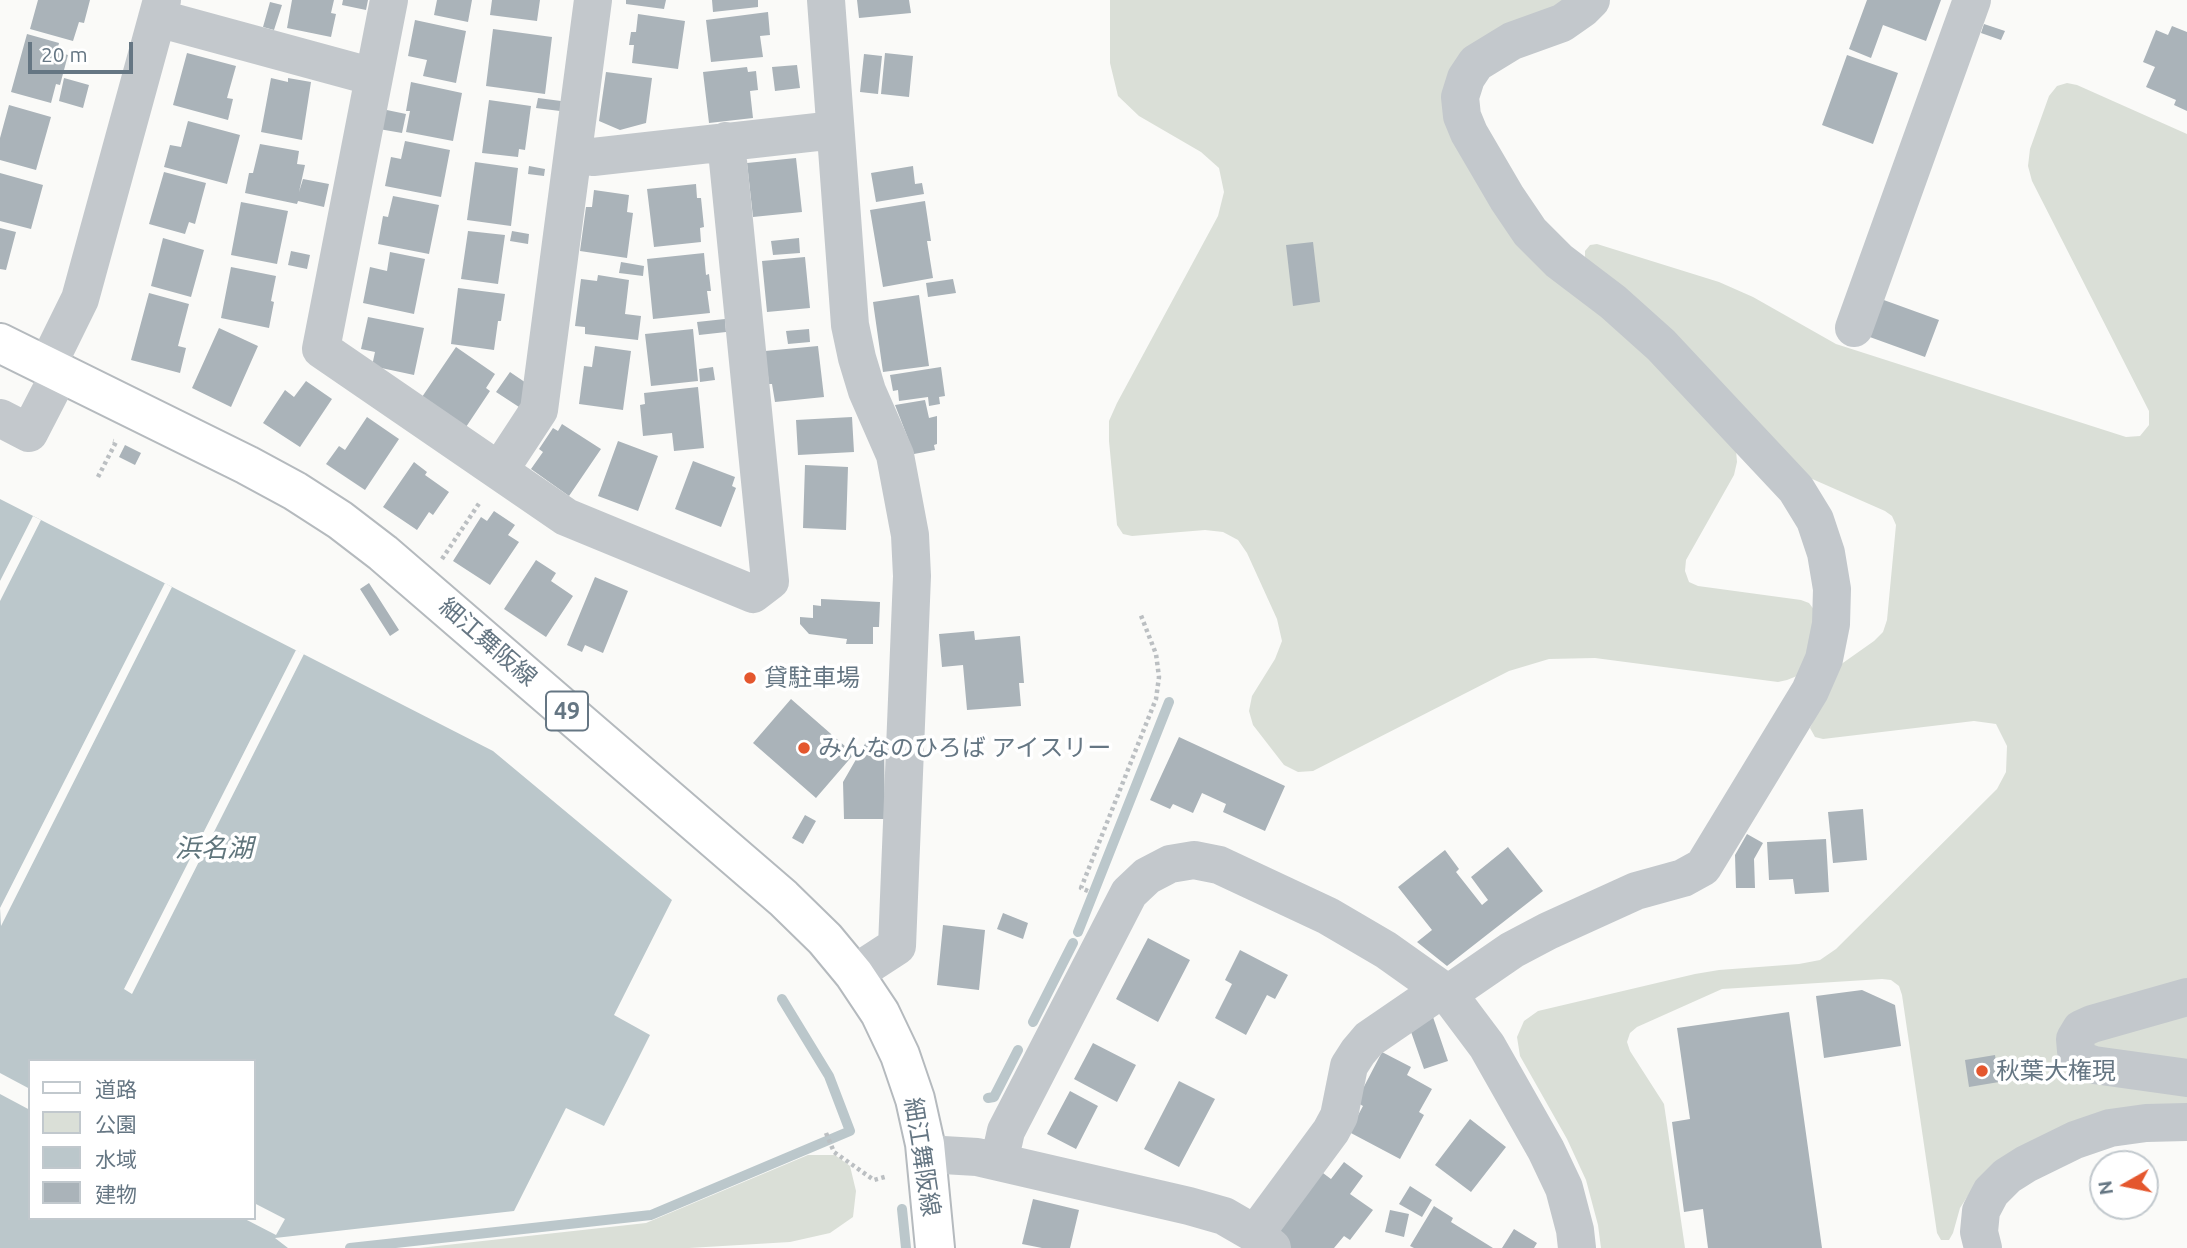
<!DOCTYPE html>
<meta charset="utf-8">
<style>
body{margin:0}
#map{position:relative;width:2187px;height:1248px;overflow:hidden;background:#fafaf8;font-family:Ubuntu,"Noto Sans JP",sans-serif}
canvas{display:block}
.legend{position:absolute;left:28px;top:1059px;width:228px;height:161px;box-sizing:border-box;background:#fff;border:2px solid #c1c8cd;margin:0;padding:9px 12px;list-style:none;font-size:21px;color:#657683}
.legend li{display:flex;align-items:center;gap:14px;height:35px}
.legend b{width:35px;border:2px solid #c1c8cd}
.north{position:absolute;left:2089px;top:1150px;width:70px;height:70px;box-sizing:border-box;background:#fff;border:2px solid #c1c8cd;border-radius:50%;rotate:261deg;font-size:19px;font-weight:700;line-height:28px;text-align:center;color:#657683}
.north::after{content:'';display:block;margin:auto;width:24px;height:32px;background:#e4572e;clip-path:polygon(50% 0,100% 100%,50% 72%,0 100%)}
.scale{position:absolute;left:28px;top:42px;width:105px;height:32px;box-sizing:border-box;border:4px solid #657683;border-top:0;padding-left:9px;font-size:21px;line-height:24px;white-space:nowrap;color:#657683;-webkit-text-stroke:5px #fff;paint-order:stroke}
</style>
<div id="map">
<canvas width="2187" height="1248"></canvas>
<ul class="legend">
<li><b style="height:9px;background:#fff"></b>道路</li>
<li><b style="height:19px;background:#dadfd7"></b>公園</li>
<li><b style="height:19px;background:#bbc7cb"></b>水域</li>
<li><b style="height:19px;background:#aab3b9"></b>建物</li>
</ul>
<div class="north">N</div>
<div class="scale">20 m</div>
</div>
<script>
const c = document.querySelector('canvas').getContext('2d');
c.lineJoin = 'round';
function paint(path, color) { c.fillStyle = color; c.fill(path, 'evenodd'); }
const shape = rows => new Path2D(rows.map(r => 'M' + r).join(''));
function strokePath(path, color, width, dash) { c.strokeStyle = color; c.lineWidth = width; c.lineCap = dash ? 'butt' : 'round'; c.setLineDash(dash || []); c.stroke(path); }
function label(font, color, halo, rows, align = 'center') {
  c.font = font + ' Ubuntu,"Noto Sans JP",sans-serif'; c.lineWidth = 7; c.setLineDash([]); c.textBaseline = 'middle'; c.strokeStyle = halo; c.fillStyle = color; for (const [text, x, y, turn = 0] of rows) {
    c.save(); c.translate(x, y); c.rotate((+turn || 0) * Math.PI / 180); c.textAlign = isNaN(turn) ? turn : align; if (halo) c.strokeText(text, 0, 0); c.fillText(text, 0, 0); c.restore();
  }
}
paint(shape([
 [1110,0,1568,0,1445,95,1627,335,1736,450,1737,462,1734,475,1686,560,1685,571,1689,582,1698,586,1801,600,1809,603,1815,611,1809,654,1797,676,1787,680,1778,682,1595,658,1549,659,1509,671,1313,771,1298,772,1284,765,1253,725,1249,711,1252,696,1275,659,1282,641,1277,619,1247,553,1238,540,1223,532,1205,530,1132,536,1123,534,1117,525,1109,441,1109,421,1117,403,1218,216,1224,192,1219,168,1201,152,1139,116,1118,96,1110,63],
 [2067,83,2077,85,2187,134,2187,1108,1975,1185,1960,1208,1953,1233,1949,1240,1941,1240,1937,1233,1902,995,1899,986,1891,980,1882,979,1722,989,1637,1027,1630,1033,1627,1042,1630,1051,1664,1104,1685,1248,1601,1248,1598,1225,1586,1180,1567,1139,1520,1056,1517,1037,1524,1021,1538,1011,1695,974,1719,970,1799,964,1820,960,1836,949,1997,789,2006,772,2007,746,1996,724,1974,721,1823,739,1815,737,1810,728,1840,665,1874,641,1883,632,1887,620,1896,525,1892,516,1885,511,1810,478,1585,258,1585,251,1590,245,1597,244,1719,282,1753,297,1836,344,2126,437,2140,436,2149,425,2149,411,2032,181,2028,166,2030,149,2049,96,2057,86],
 [808,1155,835,1155,850,1166,856,1191,853,1217,830,1233,790,1242,689,1248,419,1248,646,1223]
]), '#dadfd7');
paint(shape([
 [0,499,493,751,672,900,614,1015,650,1035,627,1081,604,1126,566,1108,514,1211,275,1238,288,1248,0,1248],
 [30,1061,254,1061,254,1218,30,1218]
]), '#bbc7cb');
paint(shape([
 [33,516,41,520,0,601,0,581],
 [165,583,172,587,1,926,0,908],
 [296,650,304,654,132,994,124,989],
 [0,1073,30,1089,30,1110,0,1094],
 [254,1203,285,1219,276,1235,243,1218,254,1218]
]), '#fafaf8');
strokePath(shape([
 [1078,932,1169,702],
 [1033,1022,1073,943],
 [988,1098,994,1097,1018,1050],
 [902,1209,906,1248],
 [350,1248,651,1215,850,1131,829,1076,782,999]
]), '#bbc7cb', 10);
paint(shape([
 [38,0,90,0,84,23,79,22,73,41,30,29],
 [292,0,334,0,331,13,336,14,331,37,287,28],
 [343,0,368,0,366,10,342,5],
 [437,0,472,0,468,22,434,15],
 [492,0,540,0,537,21,490,15],
 [626,0,666,0,664,9,626,4],
 [712,0,758,0,758,7,713,12],
 [857,0,909,0,911,13,859,18],
 [1867,0,1941,0,1926,41,1883,25,1871,58,1849,49],
 [270,2,282,5,274,30,263,27],
 [768,12,770,35,760,36,763,57,711,62,706,20],
 [638,14,685,21,678,69,632,63,634,45,629,45,631,32,636,32],
 [415,20,466,31,456,83,423,76,427,60,408,56],
 [1984,24,2005,31,2001,40,1981,33],
 [2172,26,2187,32,2187,111,2174,105,2176,100,2146,87,2155,67,2143,62,2156,30,2168,35],
 [493,29,552,37,545,94,486,86],
 [27,34,59,43,57,52,68,55,60,85,56,84,51,103,11,92],
 [187,53,236,66,227,98,233,99,228,120,173,105],
 [885,53,913,56,909,97,881,94],
 [864,54,882,56,878,94,860,92],
 [1847,55,1898,73,1873,144,1822,125],
 [797,65,800,88,775,91,772,67],
 [747,67,748,72,756,71,758,90,750,91,753,118,709,123,703,72],
 [606,72,652,78,646,123,620,130,599,121],
 [64,78,89,85,83,108,59,101],
 [271,78,288,82,288,78,311,82,302,140,261,132],
 [411,82,462,93,453,141,406,132,410,111,406,111],
 [538,98,561,101,560,111,536,108],
 [489,100,531,106,525,150,519,149,518,157,482,153],
 [9,105,51,117,36,170,0,160,0,138],
 [382,109,406,114,402,133,379,129],
 [188,121,240,135,227,184,164,167,170,145,181,147],
 [405,141,450,150,441,197,385,186,391,157,401,159],
 [260,144,299,151,297,164,305,165,299,192,303,179,329,184,324,207,298,201,297,204,245,193,249,173,253,173],
 [796,158,802,212,753,217,747,163],
 [475,162,518,168,511,226,467,220],
 [529,166,545,169,544,176,528,174],
 [913,166,915,184,922,183,924,194,876,202,871,173],
 [164,172,206,183,195,224,189,222,185,234,149,224],
 [0,173,43,185,31,229,0,221],
 [696,184,697,198,701,198,704,227,700,228,701,242,654,247,647,189],
 [594,190,629,195,627,212,633,213,627,258,580,251,586,207,592,207],
 [393,196,439,205,429,254,378,244,383,216,388,217],
 [925,201,931,241,927,241,933,278,883,287,870,210],
 [241,202,288,211,277,264,231,255],
 [0,228,16,232,6,270,0,269],
 [468,231,505,235,498,284,461,279],
 [512,231,529,234,528,244,510,241],
 [163,238,204,250,191,297,151,286],
 [799,238,800,253,773,255,771,241],
 [1313,242,1320,302,1293,306,1286,245],
 [291,251,310,255,307,269,288,265],
 [390,252,425,259,414,314,363,303,370,267,387,271],
 [704,253,706,275,709,274,711,291,707,291,710,313,653,319,647,259],
 [805,257,810,308,767,312,762,261],
 [621,262,644,266,643,276,619,273],
 [231,267,276,276,271,301,274,302,269,328,221,318],
 [598,275,629,280,625,314,641,316,638,340,585,334,585,327,575,326,581,279,597,281],
 [953,279,956,293,928,297,926,283],
 [458,288,505,294,501,321,498,321,494,350,451,344],
 [149,293,189,304,178,346,186,348,180,373,131,360],
 [919,295,929,366,883,372,873,302],
 [1881,299,1939,320,1925,357,1867,336],
 [368,317,424,328,414,375,372,366,375,352,361,349],
 [725,319,726,332,699,335,697,322],
 [219,328,258,346,231,407,192,388],
 [693,329,698,381,651,386,645,334],
 [809,329,810,342,788,344,786,331],
 [595,346,631,351,623,410,579,404,584,366,592,367],
 [818,346,824,397,775,402,772,384,769,384,765,351],
 [456,347,495,374,486,388,490,391,466,427,422,397],
 [713,367,715,380,700,382,699,369],
 [941,367,945,396,939,397,940,404,929,406,928,397,899,401,898,390,893,391,890,375],
 [510,372,532,387,519,407,496,392],
 [306,381,332,399,300,447,263,423,285,390,294,397],
 [698,387,704,448,674,451,672,433,643,436,640,405,645,404,644,393],
 [925,400,929,418,937,416,937,444,934,445,935,450,914,454,895,405],
 [367,417,399,439,365,490,326,464,339,446,345,450],
 [852,417,854,452,798,455,796,420],
 [562,424,601,449,569,496,531,469,543,452,539,449,553,428,558,431],
 [618,441,658,456,638,511,598,496],
 [125,445,141,453,135,465,119,457],
 [693,461,735,477,732,486,736,488,721,527,675,509],
 [414,462,427,472,425,475,449,492,433,515,429,512,417,530,383,507],
 [805,465,848,467,846,530,803,528],
 [494,511,515,525,508,535,519,542,490,585,453,561,481,517,487,521],
 [536,560,556,573,551,581,573,596,546,637,504,609],
 [595,577,628,591,603,653,585,645,582,652,567,645],
 [369,583,399,630,390,636,360,589],
 [821,599,880,602,879,627,873,627,873,644,846,644,847,639,809,634,800,624,800,617,813,618,813,605,821,606],
 [974,631,975,640,1020,636,1024,683,1019,683,1021,706,967,710,963,665,942,667,939,634],
 [791,699,854,754,816,798,753,743],
 [1179,737,1285,786,1265,831,1223,812,1226,804,1202,793,1193,813,1173,804,1170,809,1150,800],
 [866,742,884,742,885,819,844,819,843,782],
 [1863,809,1867,860,1833,863,1828,812],
 [805,815,816,821,803,844,792,838],
 [1747,834,1763,843,1754,859,1755,888,1736,888,1735,855],
 [1826,839,1829,892,1795,894,1793,879,1769,880,1767,842],
 [1508,847,1543,891,1447,966,1417,942,1432,930,1398,887,1445,850,1459,869,1456,872,1482,905,1488,900,1471,877],
 [1003,913,1028,923,1023,939,997,929],
 [943,925,985,930,979,990,937,985],
 [1148,938,1190,960,1158,1022,1116,999],
 [1240,950,1288,975,1275,999,1267,995,1246,1035,1215,1018,1232,984,1225,980],
 [1862,990,1895,1005,1901,1046,1824,1058,1816,996],
 [1789,1012,1822,1248,1708,1248,1703,1209,1684,1212,1672,1122,1690,1119,1677,1028],
 [1433,1017,1448,1061,1424,1069,1409,1026],
 [1093,1043,1136,1065,1117,1102,1074,1079],
 [1382,1052,1411,1067,1407,1075,1432,1089,1419,1112,1424,1115,1400,1159,1349,1132,1363,1106,1356,1102],
 [1995,1055,1999,1082,1969,1087,1965,1060],
 [1179,1081,1215,1099,1179,1167,1144,1149],
 [1070,1091,1098,1106,1076,1149,1047,1134],
 [1470,1119,1506,1147,1471,1192,1435,1165],
 [1344,1162,1363,1176,1350,1194,1373,1210,1350,1240,1344,1236,1334,1248,1289,1248,1271,1235,1319,1170,1331,1179],
 [1410,1186,1432,1200,1422,1217,1399,1204],
 [1033,1199,1079,1210,1070,1248,1042,1248,1022,1244],
 [1434,1206,1453,1218,1451,1222,1493,1248,1414,1248,1410,1246],
 [1390,1210,1409,1214,1404,1237,1385,1232],
 [1514,1229,1537,1243,1534,1248,1502,1248]
]), '#aab3b9');
const major = shape([
 [0,343,247,465,295,491,340,520,383,553,783,898,825,939,854,974,880,1013,900,1055,915,1099,925,1144,935,1248]
]);
strokePath(major, '#b5babe', 42);
strokePath(shape([
 [98,477,116,442,113,441],
 [442,559,480,502],
 [1088,891,1081,888,1156,699,1159,677,1156,654,1140,613],
 [2033,1063,2044,1061],
 [826,1133,834,1152,874,1180,888,1176]
]), '#bbbfc2', 4.5, [3.5, 3.5]);
strokePath(shape([
 [389,0,321,349,566,517,753,594,770,581,726,141],
 [826,0,850,325,857,358,867,391,895,455,910,535,912,576,897,946,854,974],
 [157,18,374,77],
 [573,154,593,157,835,130],
 [1854,328,1972,0],
 [47,366,80,299,162,0],
 [0,418,29,433,60,373],
 [499,471,539,410,593,0],
 [1448,994,1512,950,1548,931,1636,891,1683,878,1703,867,1810,691,1824,659,1831,624,1832,589,1826,553,1815,520,1796,489,1661,345,1613,302,1559,261,1530,232,1507,198,1469,133,1462,116,1460,97,1466,78,1476,63,1512,41,1562,23,1582,9,1591,0],
 [2187,997,2092,1024,2081,1029,2075,1039,2076,1051,2079,1056,2083,1061,2094,1065,2187,1078],
 [926,1154,977,1157,1189,1206,1224,1216,1255,1234,1272,1248],
 [999,1162,1006,1131,1129,893,1147,876,1170,864,1194,860,1219,865,1328,916,1386,950,1448,994,1487,1046,1546,1150,1564,1188,1575,1230,1577,1248],
 [1255,1234,1331,1131,1339,1116,1349,1066,1358,1052,1369,1039,1442,989],
 [1983,1248,1979,1232,1981,1211,1991,1192,2007,1176,2026,1164,2075,1140,2110,1128,2146,1123,2187,1122]
]), '#c3c8cc', 38);
strokePath(major, '#fff', 38);
for (const [x, y, r, color] of [
 [750,678,7,"#e4572e"],
 [804,748,7,"#e4572e"],
 [1982,1071,7,"#e4572e"]
]) { const dot = new Path2D(); dot.arc(x, y, r, 0, 2 * Math.PI); c.fillStyle = color; c.fill(dot); strokePath(dot, '#fff', 2.5); }
for (const [x, y, w] of [
 [567,711,42]
]) { const box = new Path2D(); box.roundRect(x - w / 2, y - 19.5, w, 39, 5); c.fillStyle = '#fff'; c.fill(box); strokePath(box, '#657683', 2); }
label('bold 23px', '#657683', null, [
 ["49",567,711]
]);
label('24px', '#657683', '#fff', [
 ["細江舞阪線",488,642,41],
 ["細江舞阪線",922,1157,81]
]);
label('24px', '#657683', '#fff', [
 ["貸駐車場",764,678],
 ["みんなのひろば アイスリー",818,748],
 ["秋葉大権現",1996,1071]
], 'left');
label('italic 26px', '#60757c', '#fff', [
 ["浜名湖",214,848]
]);
</script>
